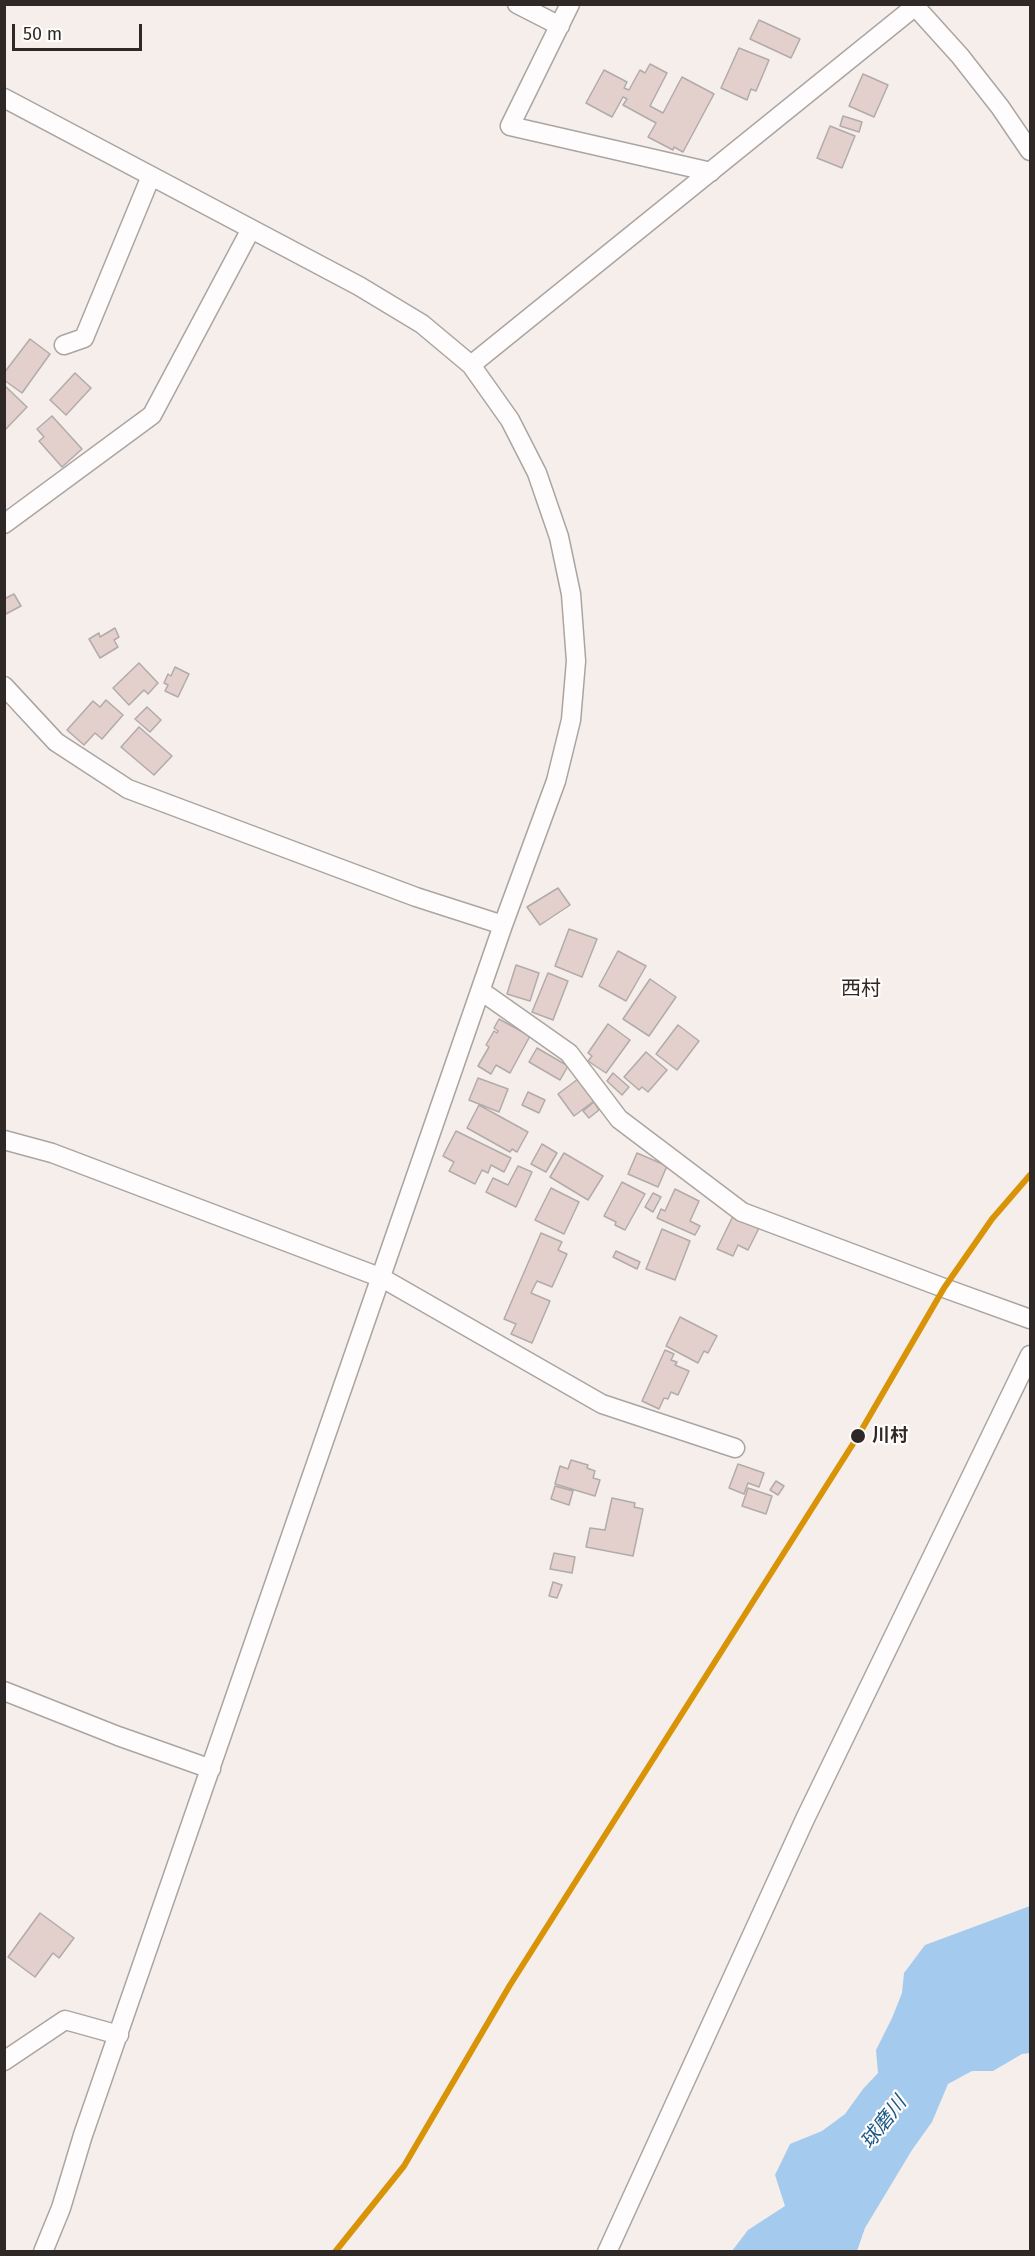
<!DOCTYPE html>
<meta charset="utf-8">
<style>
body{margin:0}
#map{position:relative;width:1035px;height:2256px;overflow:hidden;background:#f6eeea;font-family:"Fira Sans",sans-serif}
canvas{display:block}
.frame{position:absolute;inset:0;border:6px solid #2e2927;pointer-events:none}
.scale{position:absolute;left:12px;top:24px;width:130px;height:27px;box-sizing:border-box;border:3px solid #2e2927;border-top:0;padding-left:8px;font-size:18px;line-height:21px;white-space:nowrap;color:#2e2927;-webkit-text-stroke:4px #fffcfb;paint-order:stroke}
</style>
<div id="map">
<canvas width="1035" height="2256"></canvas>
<div class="frame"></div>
<div class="scale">50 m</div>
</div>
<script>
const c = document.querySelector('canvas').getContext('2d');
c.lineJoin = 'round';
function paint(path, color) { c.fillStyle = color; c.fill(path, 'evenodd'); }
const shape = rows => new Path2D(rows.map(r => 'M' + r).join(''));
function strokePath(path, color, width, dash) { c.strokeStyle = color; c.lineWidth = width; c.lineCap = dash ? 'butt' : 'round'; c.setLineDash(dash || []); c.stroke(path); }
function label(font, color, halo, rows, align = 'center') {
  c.font = font + ' "Fira Sans","Noto Sans JP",sans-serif'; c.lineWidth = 4.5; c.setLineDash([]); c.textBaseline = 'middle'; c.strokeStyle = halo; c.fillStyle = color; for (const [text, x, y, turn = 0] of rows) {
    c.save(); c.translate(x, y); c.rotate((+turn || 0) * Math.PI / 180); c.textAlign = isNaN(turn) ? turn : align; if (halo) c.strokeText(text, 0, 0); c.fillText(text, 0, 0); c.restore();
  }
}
paint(shape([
 [1030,1906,1030,2053,1022,2054,993,2071,972,2071,948,2084,932,2122,912,2150,865,2228,857,2251,732,2251,748,2230,785,2206,775,2175,790,2144,822,2131,845,2114,863,2089,878,2073,876,2050,892,2018,902,1993,904,1973,925,1945]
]), '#a4cbed');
const building = shape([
 [759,20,800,39,791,58,750,39,759,20],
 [739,48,769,60,756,91,751,89,747,100,721,88,739,48],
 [650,64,667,73,650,106,663,113,682,77,714,94,683,152,674,147,673,150,648,137,656,123,623,105,627,99,623,97,612,117,586,103,604,70,627,82,624,88,629,90,640,70,645,73,650,64],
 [863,74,888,85,874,117,849,106,863,74],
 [843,116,862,122,859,132,840,126,843,116],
 [830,126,855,136,842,168,817,158,830,126],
 [30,339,50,354,22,393,4,380,4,373,30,339],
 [75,373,91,388,66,415,50,400,75,373],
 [4,385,27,407,4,431,4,385],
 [52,416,82,449,62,467,39,441,44,437,37,429,52,416],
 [14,594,21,606,4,615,4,599,14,594],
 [115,628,119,637,114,640,118,647,100,658,89,639,99,633,100,637,115,628],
 [139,663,158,683,148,694,144,690,129,705,113,688,139,663],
 [175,667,189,674,178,697,165,691,168,685,164,683,168,674,171,676,175,667],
 [106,700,123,715,102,739,95,733,84,745,67,730,93,701,100,707,106,700],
 [147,707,161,720,150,732,135,719,147,707],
 [139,727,172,756,154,775,121,747,139,727],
 [558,888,570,905,540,925,527,907,558,888],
 [569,929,597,939,582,977,555,966,569,929],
 [618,951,646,966,626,1001,599,986,618,951],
 [516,965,539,973,530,1001,507,994,516,965],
 [548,973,568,981,553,1020,532,1012,548,973],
 [650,979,676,997,649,1036,623,1019,650,979],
 [499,1019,530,1036,510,1073,496,1065,491,1074,478,1066,489,1047,486,1045,494,1031,497,1033,498,1031,494,1028,499,1019],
 [608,1024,630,1040,606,1073,588,1061,592,1056,588,1053,608,1024],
 [678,1025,699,1041,677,1070,656,1054,678,1025],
 [537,1048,568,1066,560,1080,529,1062,537,1048],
 [646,1052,667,1070,648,1092,642,1087,639,1090,624,1077,646,1052],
 [613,1073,629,1087,622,1095,607,1081,613,1073],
 [478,1078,508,1089,499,1112,469,1100,478,1078],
 [578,1079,594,1101,574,1116,558,1094,578,1079],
 [528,1092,545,1100,539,1113,522,1105,528,1092],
 [594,1102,599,1110,589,1118,583,1111,594,1102],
 [479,1105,528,1132,517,1152,512,1149,510,1152,467,1128,479,1105],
 [456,1131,511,1158,504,1172,491,1165,488,1173,482,1170,475,1184,449,1171,454,1162,443,1156,456,1131],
 [542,1144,557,1153,546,1172,531,1164,542,1144],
 [564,1153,603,1176,588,1200,550,1177,564,1153],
 [637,1153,667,1166,658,1187,628,1174,637,1153],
 [518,1166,532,1172,516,1207,486,1192,493,1178,508,1185,518,1166],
 [622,1182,645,1194,625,1230,615,1225,616,1222,604,1216,622,1182],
 [551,1188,579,1202,564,1234,535,1220,551,1188],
 [675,1189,699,1201,690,1221,700,1226,695,1235,657,1218,661,1209,665,1211,675,1189],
 [653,1193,661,1197,653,1212,645,1207,653,1193],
 [734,1214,760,1226,748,1250,738,1245,733,1256,717,1249,734,1214],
 [662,1229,690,1241,675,1280,646,1269,662,1229],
 [541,1233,562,1242,558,1250,567,1254,552,1287,537,1281,531,1293,550,1301,532,1343,511,1334,516,1324,504,1319,541,1233],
 [616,1251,640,1262,637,1269,613,1257,616,1251],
 [680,1317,717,1336,708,1353,704,1351,698,1363,666,1346,680,1317],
 [665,1350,674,1354,671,1360,677,1362,675,1365,689,1371,678,1395,671,1392,668,1399,664,1398,659,1409,642,1401,665,1350],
 [571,1460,588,1465,587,1468,595,1471,593,1478,600,1480,595,1496,555,1484,560,1466,568,1469,571,1460],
 [738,1464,764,1473,759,1487,748,1483,744,1494,729,1488,738,1464],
 [776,1481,784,1486,778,1495,770,1490,776,1481],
 [555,1486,573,1491,569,1505,551,1499,555,1486],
 [748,1488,772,1496,766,1514,742,1506,748,1488],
 [612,1498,635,1503,634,1507,643,1509,633,1556,586,1547,590,1528,605,1530,612,1498],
 [554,1553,575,1557,572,1573,550,1569,554,1553],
 [553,1582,562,1585,557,1598,549,1596,553,1582],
 [40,1913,74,1938,59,1958,53,1953,35,1977,8,1957,40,1913]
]);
paint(building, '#e3d0cd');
strokePath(building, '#b1aba9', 1.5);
const minor = shape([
 [517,4,560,26],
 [570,4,510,126,711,172],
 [913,4,960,56,1000,107,1030,151],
 [4,98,359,286,422,324,471,365,510,420,537,473,559,537,571,594,576,661,571,720,556,781,503,925,83,2135,61,2208,43,2252],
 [64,345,84,338,151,176],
 [471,365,918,4],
 [4,524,152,415,251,229],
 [4,686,56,742,128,789,416,897,503,925],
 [481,991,569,1053,619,1119,742,1212,944,1288,1030,1319],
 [4,1140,52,1153,382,1278,602,1404,735,1448],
 [4,1691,118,1736,211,1769],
 [4,2061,65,2020,119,2035],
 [607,2252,805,1819,1030,1355]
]);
strokePath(minor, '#aba5a2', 21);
strokePath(minor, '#fefcfc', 18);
strokePath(shape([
 [335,2252,404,2166,510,1985,858,1436,944,1288,992,1219,1030,1175]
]), '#d99306', 6);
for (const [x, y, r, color] of [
 [858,1436,8,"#2e2927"]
]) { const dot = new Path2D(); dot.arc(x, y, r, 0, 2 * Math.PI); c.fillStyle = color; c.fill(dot); strokePath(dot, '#fffcfb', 2); }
label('bold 18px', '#2e2927', '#fffcfb', [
 ["川村",872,1436]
], 'left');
label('20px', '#2e2927', '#fffcfb', [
 ["西村",861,989]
]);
label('italic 20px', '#185987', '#fffcfb', [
 ["球磨川",884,2123,-52]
]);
</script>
